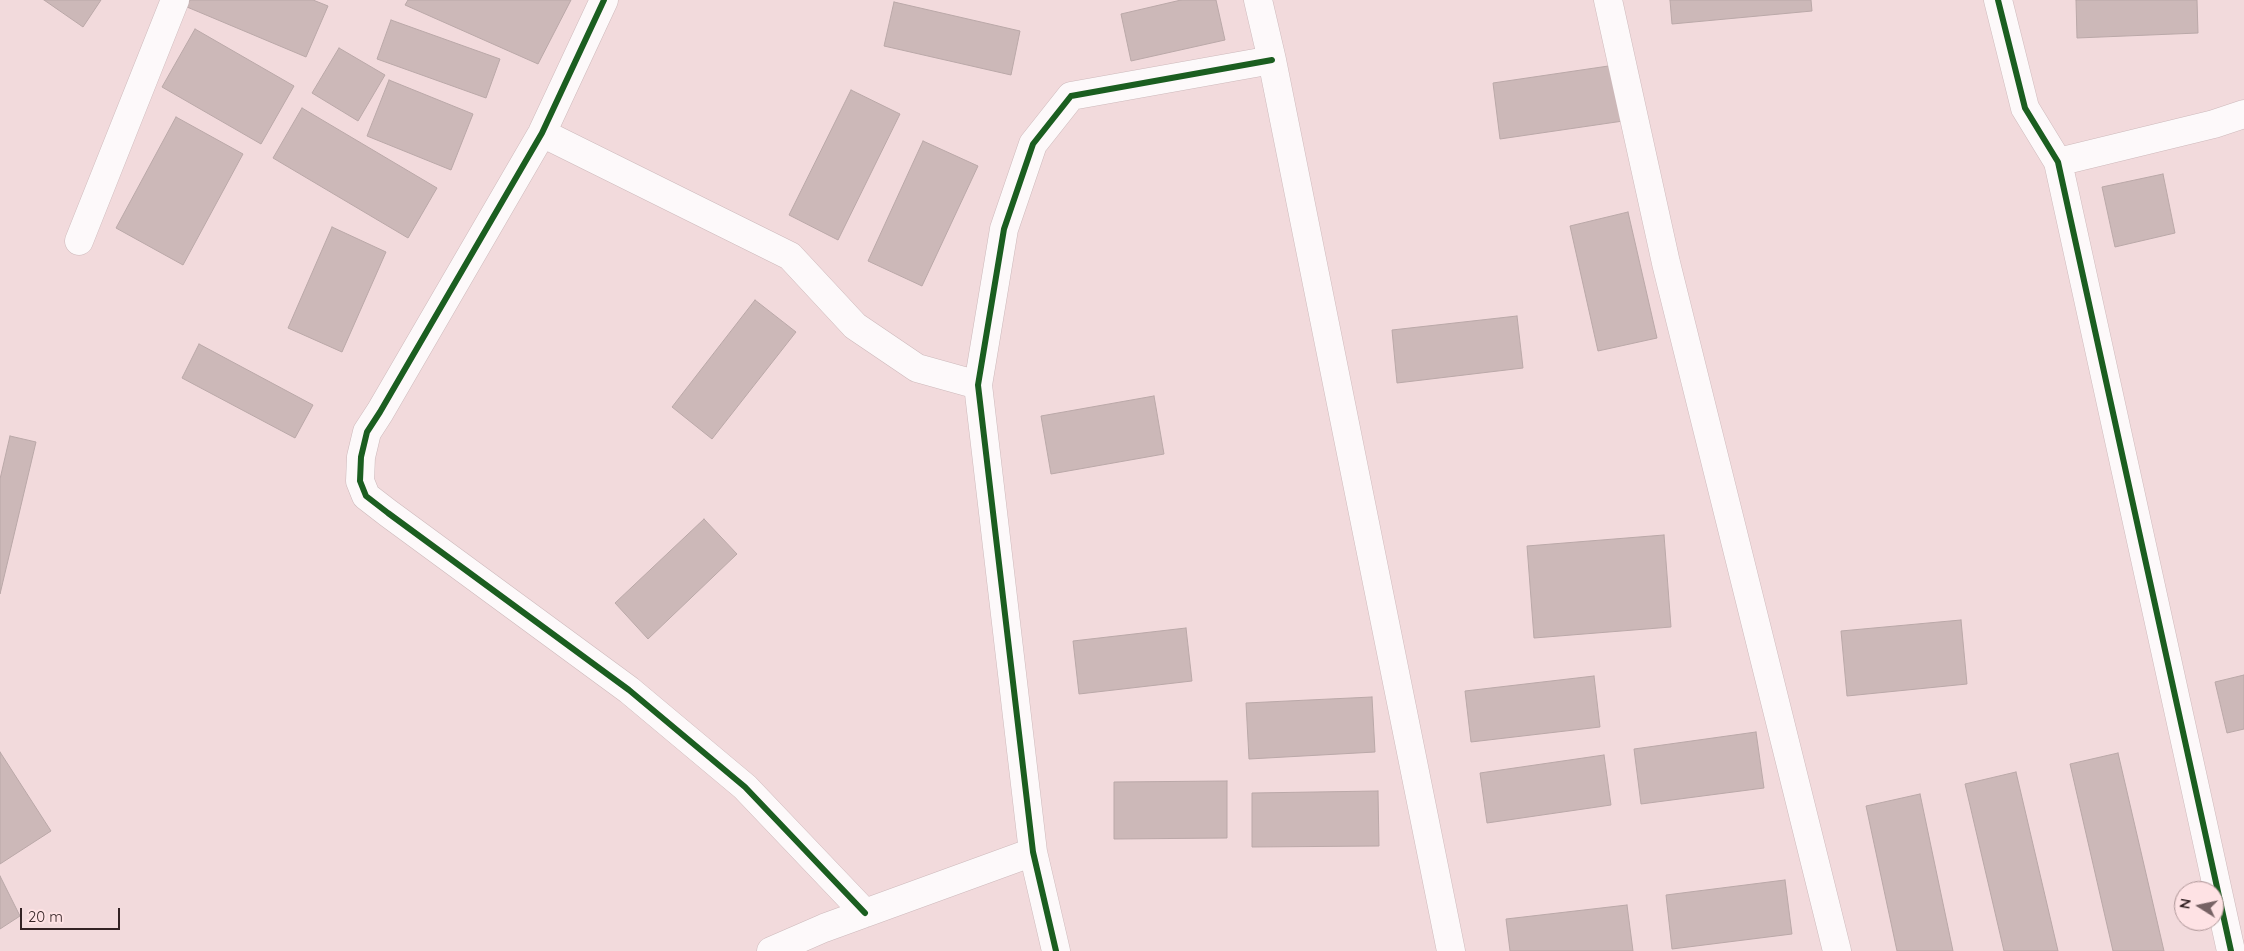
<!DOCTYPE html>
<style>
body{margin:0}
#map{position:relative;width:2244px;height:951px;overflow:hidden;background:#f2dadc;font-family:Quicksand,sans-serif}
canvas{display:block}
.north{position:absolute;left:2174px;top:881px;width:50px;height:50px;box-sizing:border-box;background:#fee2e4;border:1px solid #ad9597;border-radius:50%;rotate:280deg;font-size:14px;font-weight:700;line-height:20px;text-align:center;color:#332224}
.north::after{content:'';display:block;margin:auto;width:18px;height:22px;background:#766264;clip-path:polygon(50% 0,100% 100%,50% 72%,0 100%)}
.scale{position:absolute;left:20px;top:908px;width:100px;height:22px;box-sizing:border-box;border:2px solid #332224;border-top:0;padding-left:6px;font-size:15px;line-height:18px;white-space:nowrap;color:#332224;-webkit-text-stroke:4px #fee2e4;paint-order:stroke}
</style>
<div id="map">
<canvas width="2244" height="951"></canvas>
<div class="north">N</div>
<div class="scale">20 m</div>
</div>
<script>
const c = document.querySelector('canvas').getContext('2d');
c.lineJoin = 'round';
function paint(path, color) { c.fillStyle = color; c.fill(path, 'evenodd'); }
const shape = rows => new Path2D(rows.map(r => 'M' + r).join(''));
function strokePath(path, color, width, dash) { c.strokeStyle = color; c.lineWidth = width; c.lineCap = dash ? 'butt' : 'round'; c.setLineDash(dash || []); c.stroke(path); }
const building = shape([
 [44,0,101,0,83,27,44,0],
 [190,0,313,0,328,6,306,57,187,7,190,0],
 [408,0,571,0,538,64,405,5,408,0],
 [1181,0,1216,0,1225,40,1131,61,1121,14,1181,0],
 [1670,0,1811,0,1812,11,1672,24,1670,0],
 [2076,0,2197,0,2198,33,2077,38,2076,0],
 [894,2,1020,31,1011,75,884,46,894,2],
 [391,20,500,59,486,98,377,59,391,20],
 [195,29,294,86,261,144,162,87,195,29],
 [339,48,385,75,358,121,312,93,339,48],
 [1622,64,1630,120,1500,139,1493,83,1622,64],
 [389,80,473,114,451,170,367,136,389,80],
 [851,90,900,114,838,240,789,215,851,90],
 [302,108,437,188,408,238,273,158,302,108],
 [176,117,243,154,183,265,116,228,176,117],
 [923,141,978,166,922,286,868,261,923,141],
 [2163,174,2175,233,2115,247,2102,187,2163,174],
 [1628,212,1657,338,1598,351,1570,226,1628,212],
 [332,227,386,252,342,352,288,328,332,227],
 [755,300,796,332,712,439,672,407,755,300],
 [1517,316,1523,368,1397,383,1392,330,1517,316],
 [199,344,313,405,295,438,182,378,199,344],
 [1154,396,1164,454,1051,474,1041,416,1154,396],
 [10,436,36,442,0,594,0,479,10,436],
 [704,519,737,554,648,639,615,603,704,519],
 [1664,535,1671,627,1534,638,1527,546,1664,535],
 [1961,620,1967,684,1847,696,1841,631,1961,620],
 [1186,628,1192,681,1079,694,1073,641,1186,628],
 [2244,675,2244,729,2227,733,2215,682,2244,675],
 [1594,676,1600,727,1471,742,1465,691,1594,676],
 [1372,697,1375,752,1249,759,1246,703,1372,697],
 [1756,732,1764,788,1641,804,1634,749,1756,732],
 [0,752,51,831,0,864,0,752],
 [2118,753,2164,951,2113,951,2070,764,2118,753],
 [1604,755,1611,805,1487,823,1480,773,1604,755],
 [2016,772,2058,951,2004,951,1965,784,2016,772],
 [1227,781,1227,838,1114,839,1114,782,1227,781],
 [1378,791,1379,846,1252,847,1252,793,1378,791],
 [1920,794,1953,951,1897,951,1866,806,1920,794],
 [0,876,20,916,0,929,0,876],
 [1785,880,1792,934,1672,949,1666,895,1785,880],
 [1627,905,1633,951,1510,951,1506,919,1627,905]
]);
paint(building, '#ccb8b8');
strokePath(building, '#baa8a8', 1);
const minor = shape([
 [604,0,542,133,380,412,367,432,361,457,360,481,366,496,388,513,629,690,745,787,865,913],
 [1258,0,1272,60,1451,951],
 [1608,0,1666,263,1837,951],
 [1998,0,2025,108,2058,162,2231,951],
 [542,133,790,256,855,326,917,368,978,385],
 [2058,162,2214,124,2244,114],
 [79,241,175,0],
 [771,951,824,928,1033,852],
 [1056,951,1033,852,978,385,1004,229,1033,144,1071,96,1272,60]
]);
strokePath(minor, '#cdb9bb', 29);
strokePath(minor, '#fdf9fa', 28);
strokePath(shape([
 [604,0,542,133,380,412,367,432,361,457,360,481,366,496,388,513,629,690,745,787,865,913],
 [1998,0,2025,108,2058,162,2231,951],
 [1056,951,1033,852,978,385,1004,229,1033,144,1071,96,1272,60]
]), '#1b5e20', 6);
</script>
